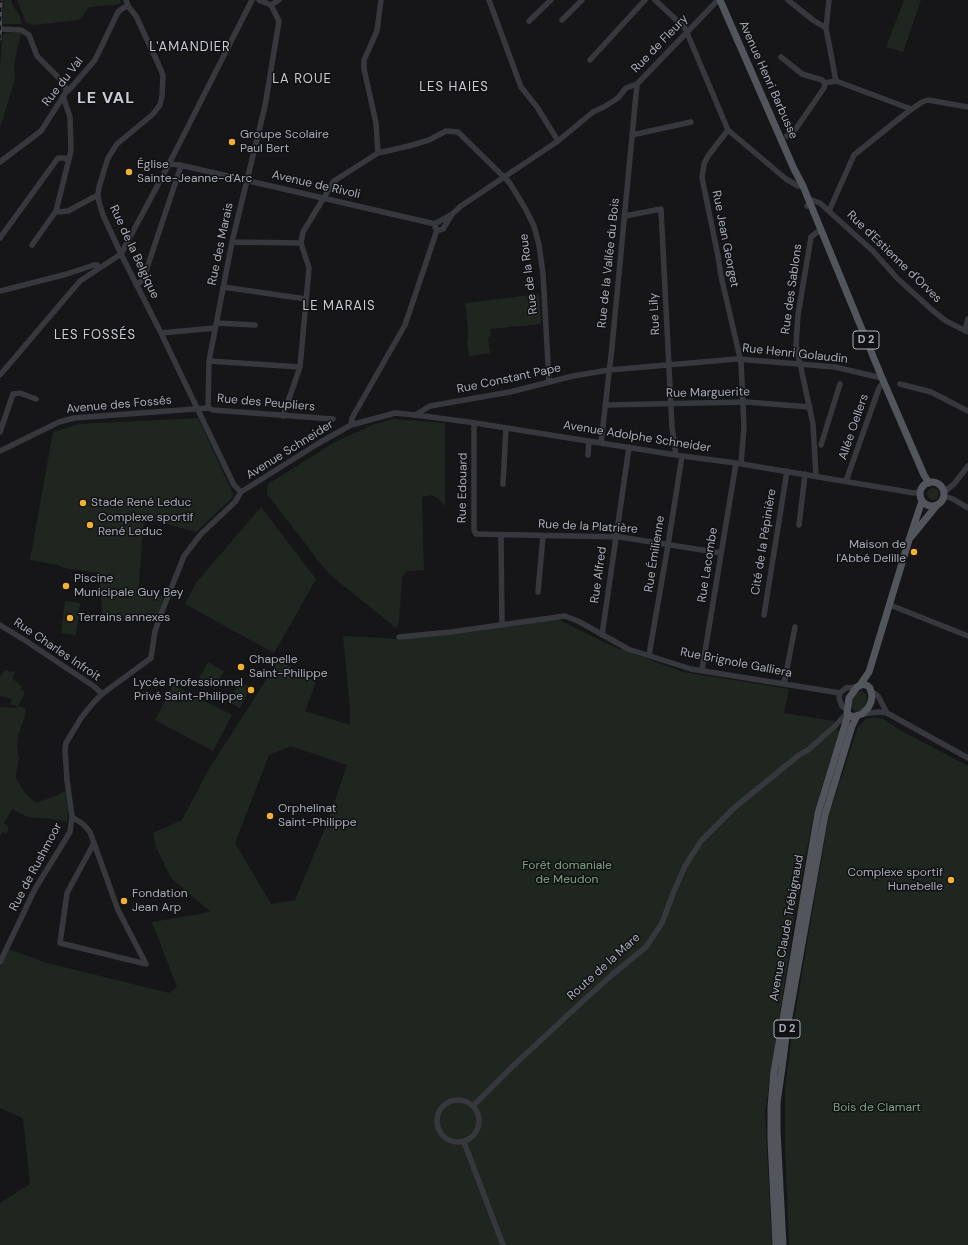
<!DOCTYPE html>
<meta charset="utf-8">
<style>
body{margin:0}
canvas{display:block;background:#161618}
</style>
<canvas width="968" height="1245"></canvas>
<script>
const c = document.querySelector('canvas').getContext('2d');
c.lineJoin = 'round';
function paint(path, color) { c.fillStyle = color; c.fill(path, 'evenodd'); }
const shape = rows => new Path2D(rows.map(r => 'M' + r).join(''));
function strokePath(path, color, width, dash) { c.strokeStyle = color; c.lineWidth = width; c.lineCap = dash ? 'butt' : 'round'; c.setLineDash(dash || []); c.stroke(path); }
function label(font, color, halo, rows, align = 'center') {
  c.font = font + ' "DM Sans",sans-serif'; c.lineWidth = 3; c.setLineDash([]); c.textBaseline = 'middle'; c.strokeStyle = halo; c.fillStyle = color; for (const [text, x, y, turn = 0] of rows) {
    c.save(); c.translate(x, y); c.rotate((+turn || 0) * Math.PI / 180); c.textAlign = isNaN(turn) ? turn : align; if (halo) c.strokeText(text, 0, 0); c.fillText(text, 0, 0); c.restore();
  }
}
paint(shape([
 [4,0,11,0,13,6,19,15,22,24,2,24],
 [17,0,121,0,120,4,89,7,79,20,33,25,26,22],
 [904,0,921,0,903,52,886,47],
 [8,33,21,33,14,65,15,79,0,128,0,66,3,34],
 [539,294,541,324,490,329,491,336,488,337,490,353,469,356,467,341,468,341,468,329,465,303],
 [198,418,234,496,196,532,144,518,138,592,164,597,157,619,103,622,99,573,64,568,58,565,30,560,53,432,80,424],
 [394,419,445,423,445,506,439,499,432,495,422,497,424,570,407,571,402,577,399,622,396,628,328,573,267,494,268,484,335,442,375,424],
 '927 494a6 6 0 1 1 12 0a6 6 0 1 1-12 0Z',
 [261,507,316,579,274,653,185,604,196,583],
 [65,601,80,603,76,635,61,633],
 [557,619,612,646,683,672,789,689,784,713,834,721,839,732,814,812,795,913,765,1112,772,1245,0,1245,0,1203,30,1184,23,1118,0,1108,0,967,8,949,47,963,169,993,177,987,152,922,211,912,171,878,156,847,153,833,182,820,209,769,279,660,316,682,305,711,350,725,350,707,343,636,400,639,474,632],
 [291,746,347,765,328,821,295,900,271,904,235,843,269,755],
 [208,662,224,671,215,687,199,678],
 [5,670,11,672,12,671,15,672,12,678,22,687,20,689,25,692,18,706,26,708,24,719,18,736,17,746,19,759,16,773,16,778,25,793,36,803,56,796,65,791,68,810,67,822,52,819,28,817,12,809,4,823,8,826,8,831,6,833,2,832,0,838,0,707,16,708,17,706,10,704,12,699,0,696,0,677],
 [240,682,251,687,240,708,229,702],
 [173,685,232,715,213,751,155,720],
 [861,691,866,694,867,701,862,710,856,712,851,708,852,700,856,693],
 [874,717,884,719,898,729,968,766,968,1245,789,1245,785,1147,785,1088,793,1026,829,815,858,727,866,719]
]), '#1e261f');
strokePath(shape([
 [126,0,128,6,136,16,157,61,163,75,162,96,160,105,153,114,117,144,108,158,99,187,98,195,99,202,103,215,121,254,161,333,234,485,241,492],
 [489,0,521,87,537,107,558,141],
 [655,0,685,28,728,130,786,179,798,186,803,186],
 [788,0,813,20,826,28],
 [829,0,826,28,836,81,911,109],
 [271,5,279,0],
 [562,20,582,0],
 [529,21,551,0],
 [0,29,21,30,29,35,37,56,62,81,66,88,66,92],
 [781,57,802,74,822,80,825,83],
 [590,60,645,0],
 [63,96,70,117,71,151,56,211,59,212,68,211,98,195],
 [728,130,708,156,704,164,702,178,718,256,721,276,741,362,744,427,741,464],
 [632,135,691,122],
 [787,136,795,130,824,88,825,83,836,81],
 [378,153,409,146,429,140,446,131,458,132,509,182,525,208,534,226,539,245,543,274,549,381],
 [0,162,41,131,66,92,69,90,95,60,118,12,123,8,128,6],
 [169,164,180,165,435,224],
 [807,206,812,200,820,203,854,234,873,251,897,278,932,310,946,321,968,332],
 [829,211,854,155,905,114,922,102,928,100,968,107],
 [625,216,661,209,672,427,676,455],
 [437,230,435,227,436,223,451,215,461,206,558,141,593,112,604,107,618,98,626,88,637,84,718,0],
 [437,230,440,230,443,229,451,216],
 [0,238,58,158,65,158,68,161],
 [232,242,301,243],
 [32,245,56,211],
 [136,285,143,280,180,169,180,165],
 [223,287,306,299],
 [0,291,67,274,94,265,97,265,99,268],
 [216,323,255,325],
 [965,331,968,319],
 [161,333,215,328],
 [209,361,300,367],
 [0,375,80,281,121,254,169,164,252,0],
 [900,384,931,392,968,411],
 [605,405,746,402,810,407],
 [208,408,209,361,232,242,265,106,279,21,271,5,259,0],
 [415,415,430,406,510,392,573,376,609,370,737,359,835,367,882,378],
 [283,416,300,367,309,268,301,243,303,232,334,181,378,153,376,123,364,69,364,60,377,31,381,0],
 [474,423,474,530,476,534,620,537,721,553],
 [351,425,352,418,405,325,437,230],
 [0,432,13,394,20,393,36,399],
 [601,443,612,347,637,84],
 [821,445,840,384],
 [0,451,59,422,74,418,208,408,213,410,333,419],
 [588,455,589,441],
 [816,476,813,424,796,345,798,315,811,237,821,229],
 [846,481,879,388,884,381],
 [503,484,506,428],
 [944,492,954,484,968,466],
 [944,496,953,499,968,508],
 [799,525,805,474],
 [501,535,502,625],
 [538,592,543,536],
 [890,605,968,636],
 [764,615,787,471],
 [0,625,26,641,95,687,102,694],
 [602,635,629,447],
 [399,637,451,632,565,616,578,621,628,649,691,669,840,693],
 [649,655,668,545,682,456],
 [702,670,736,463],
 [784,684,795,627],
 [871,691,878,696,887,713],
 [847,710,842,706,839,698,840,693,846,688,857,687],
 [862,714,879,712,887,713,968,758],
 [72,817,83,824,90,832,118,910,146,964],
 [94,843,67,893,60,943,146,964],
 [0,962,35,889,70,832,72,817,67,780,65,750,66,743,81,718,94,702,102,694,151,658,155,631,161,614,184,556,201,534,235,502,241,492,319,443,351,425,395,413,415,415,469,422,682,456,736,463,914,493,920,492],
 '437 1121a21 21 0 1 1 42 0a21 21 0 1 1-42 0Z',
 [473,1106,512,1067,584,1000,613,974,646,947,662,923,674,891,685,866,701,841,734,808,799,755,808,750,835,726,847,713],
 [464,1142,503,1245]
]), '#37383d', 5.5);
strokePath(shape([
 [720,0,794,169,803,186,882,378,924,475,929,483],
 '920 494a12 12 0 1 1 24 0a12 12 0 1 1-24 0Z',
 [911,537,937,505],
 [863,684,868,686,870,688,872,696,871,702,868,708,862,714,852,717,847,713,849,698,857,687,863,684],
 [860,685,869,672,909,540,922,501],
 [776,1245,771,1139,771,1107,774,1072,818,813,848,715],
 [783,1245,777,1130,777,1103,782,1068,787,1028,825,815,852,726,857,716]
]), '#53555c', 7);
const rail = shape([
 [0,39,1,0]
]);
strokePath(rail, '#4a4c52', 3);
strokePath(rail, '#111113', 1.5, [4.5]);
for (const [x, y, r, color] of [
 [232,142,4,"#f2b134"],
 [129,172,4,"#f2b134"],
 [83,503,4,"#f2b134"],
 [90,525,4,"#f2b134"],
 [914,552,4,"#f2b134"],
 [66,586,4,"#f2b134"],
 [70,618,4,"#f2b134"],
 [241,667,4,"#f2b134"],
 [251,690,4,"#f2b134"],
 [270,816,4,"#f2b134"],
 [951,880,4,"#f2b134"],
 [124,901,4,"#f2b134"]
]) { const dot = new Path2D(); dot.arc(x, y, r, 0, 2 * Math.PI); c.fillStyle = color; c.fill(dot); strokePath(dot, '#111113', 1.5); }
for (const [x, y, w] of [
 [866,340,26],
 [787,1029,26]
]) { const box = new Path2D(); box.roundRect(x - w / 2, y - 9, w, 18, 3); c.fillStyle = '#111113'; c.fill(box); strokePath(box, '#a8adb8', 1); }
label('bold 11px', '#a8adb8', null, [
 ["D 2",866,340],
 ["D 2",787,1029]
]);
label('12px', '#a8adb8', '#111113', [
 ["Rue de Fleury",660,44,-46],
 ["Avenue Henri Barbusse",768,80,66],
 ["Rue du Val",63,82,-52],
 ["Avenue de Rivoli",316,185,13],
 ["Rue Jean Georget",725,239,79],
 ["Rue des Marais",221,244,-78],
 ["Rue de la Belgique",134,252,65],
 ["Rue d'Estienne d'Orves",894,257,44],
 ["Rue de la Vallée du Bois",609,263,-84],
 ["Rue de la Roue",529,274,-97],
 ["Rue des Sablons",792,289,-82],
 ["Rue Lily",655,314,-93],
 ["Rue Henri Golaudin",795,354,6],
 ["Rue Constant Pape",509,379,-12],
 ["Rue Marguerite",708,393,-1],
 ["Rue des Peupliers",266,403,5],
 ["Avenue des Fossés",119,405,-5],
 ["Allée Oellers",854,427,-71],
 ["Avenue Adolphe Schneider",637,437,9],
 ["Avenue Schneider",290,450,-32],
 ["Rue Edouard",463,488,-89],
 ["Rue de la Platrière",588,527,3],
 ["Cité de la Pépinière",764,542,-81],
 ["Rue Émilienne",655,554,-81],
 ["Rue Lacombe",708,565,-81],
 ["Rue Alfred",599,575,-82],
 ["Rue Charles Infroit",57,650,34],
 ["Rue Brignole Galliera",736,663,11],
 ["Rue de Rushmoor",36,867,-62],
 ["Avenue Claude Trébignaud",787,928,-80],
 ["Route de la Mare",604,967,-42]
]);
label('12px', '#a8adb8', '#111113', [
 ["Groupe Scolaire",240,135],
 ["Paul Bert",240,149],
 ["Église",137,165],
 ["Sainte-Jeanne-d'Arc",137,179],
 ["Stade René Leduc",91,503],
 ["Complexe sportif",98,518],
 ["René Leduc",98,532],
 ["Maison de",906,545,"right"],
 ["l'Abbé Delille",906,559,"right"],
 ["Piscine",74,579],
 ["Municipale Guy Bey",74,593],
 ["Terrains annexes",78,618],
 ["Chapelle",249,660],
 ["Saint-Philippe",249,674],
 ["Lycée Professionnel",243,683,"right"],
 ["Privé Saint-Philippe",243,697,"right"],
 ["Orphelinat",278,809],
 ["Saint-Philippe",278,823],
 ["Complexe sportif",943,873,"right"],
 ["Hunebelle",943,887,"right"],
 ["Fondation",132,894],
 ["Jean Arp",132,908]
], 'left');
label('12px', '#7fa381', '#111113', [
 ["Forêt domaniale",567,866],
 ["de Meudon",567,880],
 ["Bois de Clamart",877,1108]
]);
c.letterSpacing = '1px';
label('13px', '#c9ccd4', '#111113', [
 ["L'AMANDIER",190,48],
 ["LA ROUE",302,80],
 ["LES HAIES",454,88],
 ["LE MARAIS",339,307],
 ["LES FOSSÉS",95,336]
]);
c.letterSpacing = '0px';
c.letterSpacing = '1px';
label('bold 16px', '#c9ccd4', '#111113', [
 ["LE VAL",106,99]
]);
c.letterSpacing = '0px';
</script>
